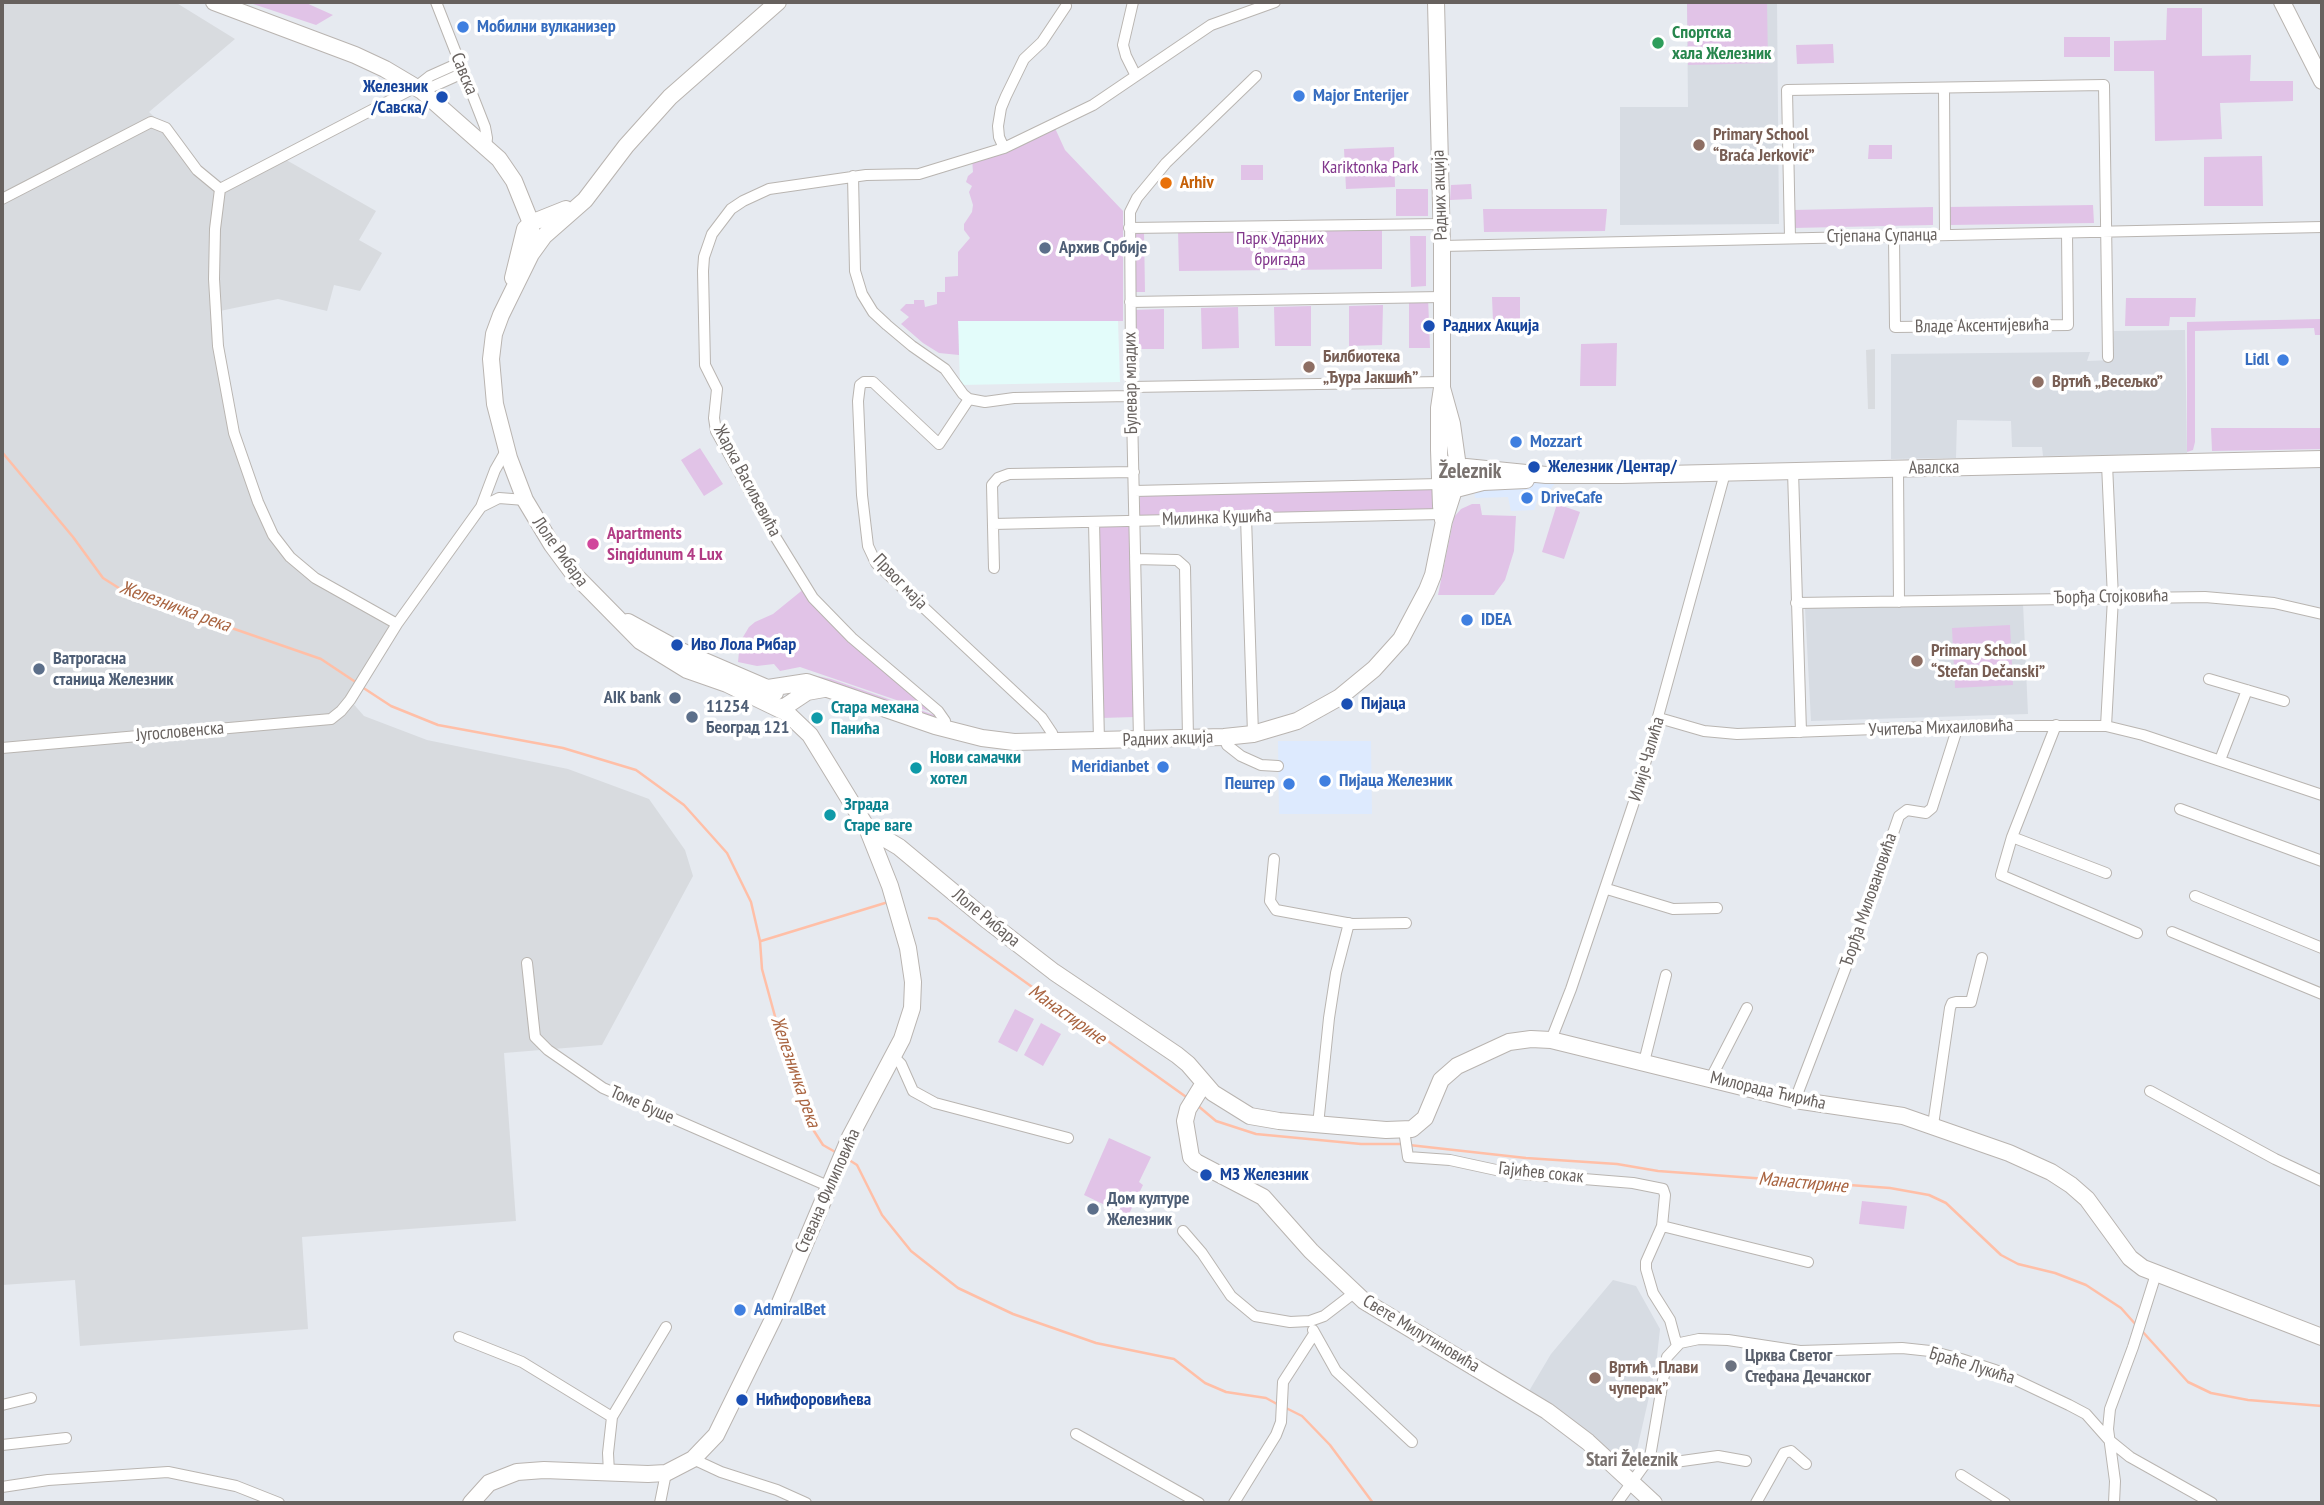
<!DOCTYPE html>
<meta charset="utf-8">
<style>
body{margin:0}
#map{position:relative;width:2324px;height:1505px;overflow:hidden;background:#e6eaf0;font-family:"PT Sans Narrow",sans-serif}
canvas{display:block}
.frame{position:absolute;inset:0;border:4px solid #67615e;pointer-events:none}
</style>
<div id="map">
<canvas width="2324" height="1505"></canvas>
<div class="frame"></div>
</div>
<script>
const c = document.querySelector('canvas').getContext('2d');
c.lineJoin = 'round';
function paint(path, color) { c.fillStyle = color; c.fill(path, 'evenodd'); }
const shape = rows => new Path2D(rows.map(r => 'M' + r).join(''));
function strokePath(path, color, width, dash) { c.strokeStyle = color; c.lineWidth = width; c.lineCap = dash ? 'butt' : 'round'; c.setLineDash(dash || []); c.stroke(path); }
function label(font, color, halo, rows, align = 'center') {
  c.font = font + ' "PT Sans Narrow",sans-serif'; c.lineWidth = 7; c.setLineDash([]); c.textBaseline = 'middle'; c.strokeStyle = halo; c.fillStyle = color; for (const [text, x, y, turn = 0] of rows) {
    c.save(); c.translate(x, y); c.rotate((+turn || 0) * Math.PI / 180); c.textAlign = isNaN(turn) ? turn : align; if (halo) c.strokeText(text, 0, 0); c.fillText(text, 0, 0); c.restore();
  }
}
paint(shape([
 [1558,479,1550,490,1539,496,1534,510,1511,511,1508,497,1475,498,1474,488,1514,482],
 [1278,741,1371,741,1372,814,1279,814]
]), '#ddeafe');
paint(shape([
 [2,2,175,2,235,39,149,112,166,128,220,189,281,157,376,211,359,240,382,253,360,291,334,285,327,311,278,299,215,312,245,469,290,557,397,624,350,700,364,716,427,740,568,769,649,799,685,850,693,876,602,1045,504,1053,516,1221,302,1237,308,1329,80,1346,75,1280,2,1285],
 [1875,349,1875,409,1868,409,1866,350]
]), '#d8dbdf');
paint(shape([
 [1687,2,1777,2,1779,224,1620,225,1620,107,1688,107],
 [2185,330,2187,454,2043,456,2042,447,2012,447,2011,421,1957,420,1956,458,1891,459,1891,354,2090,352,2087,361,2113,360,2114,331],
 [2023,603,2028,714,1811,721,1805,608],
 [1613,1280,1636,1286,1660,1329,1656,1366,1636,1454,1623,1457,1609,1451,1563,1413,1529,1391,1551,1354]
]), '#d7dce3');
paint(shape([
 [958,321,1118,321,1120,382,960,385]
]), '#e3fcfa');
paint(shape([
 [247,2,304,2,333,15,316,25],
 [1687,2,1767,2,1768,63,1688,65],
 [2167,8,2202,8,2202,56,2251,55,2250,81,2293,81,2293,101,2220,103,2222,139,2155,141,2154,71,2114,71,2114,41,2166,40],
 [2064,37,2110,37,2110,57,2064,57],
 [1833,44,1834,63,1797,64,1796,45],
 [1054,126,1065,150,1123,211,1123,321,958,321,959,355,939,353,923,343,901,324,909,317,900,310,906,304,914,304,914,300,924,300,925,307,937,304,937,292,945,292,945,277,958,276,958,252,970,238,964,230,964,224,972,212,973,205,969,192,972,186,966,182,968,176,973,172,972,159],
 [1869,145,1892,145,1892,159,1868,159],
 [1394,147,1395,187,1346,189,1344,149],
 [2262,156,2263,206,2204,206,2204,157],
 [1241,165,1263,165,1263,180,1241,180],
 [1471,184,1472,199,1450,200,1451,185],
 [1396,189,1428,189,1428,216,1396,216],
 [2093,205,2094,223,1949,225,1948,207],
 [1933,207,1933,225,1793,228,1793,210],
 [1483,209,1607,209,1605,231,1484,232],
 [1382,228,1382,269,1179,271,1178,230],
 [1132,231,1144,231,1145,292,1133,292],
 [1410,236,1426,236,1426,286,1411,287],
 [1409,297,1428,297,1430,348,1409,348],
 [1492,297,1520,297,1520,321,1493,321],
 [2126,298,2196,298,2195,317,2170,317,2169,326,2125,326],
 [1383,305,1382,345,1349,346,1349,306],
 [1311,306,1311,346,1275,346,1274,307],
 [1238,307,1239,348,1202,349,1201,308],
 [1164,309,1164,349,1134,349,1133,310],
 [2322,319,2322,335,2315,335,2314,328,2195,331,2195,442,2193,450,2187,452,2187,322],
 [1617,343,1616,386,1580,386,1581,344],
 [2211,428,2322,428,2322,449,2212,451],
 [700,448,723,484,704,496,681,460],
 [1432,487,1433,511,1140,517,1140,494],
 [1472,504,1480,504,1482,515,1516,516,1514,551,1505,580,1494,595,1438,595,1454,517,1461,509],
 [1557,504,1580,512,1564,559,1542,552],
 [1129,523,1135,717,1101,718,1097,524],
 [805,588,940,715,800,667,780,671,774,664,757,666,738,662,740,642,749,627,755,622,773,614],
 [2010,625,2013,685,1955,688,1952,628],
 [808,674,831,679,940,717,940,719,808,677],
 [1015,1009,1034,1019,1017,1052,998,1042],
 [1041,1023,1061,1034,1043,1066,1024,1055],
 [1109,1138,1151,1157,1139,1182,1143,1185,1128,1216,1084,1195],
 [1862,1201,1907,1206,1904,1229,1859,1224]
]), '#e1c3e7');
strokePath(shape([
 [2,452,73,537,103,578,122,590,321,659,357,683],
 [362,687,391,706,438,725,563,748,636,770,684,805,727,853,751,902,760,941,762,969,787,1060,802,1095,814,1131,823,1145,837,1153],
 [929,918,937,919,1189,1099],
 [761,941,885,903],
 [1197,1105,1216,1121,1256,1134,1361,1144,1403,1144],
 [1409,1145,1526,1158,1617,1164,1658,1171,1890,1188,1929,1195,1946,1203,2001,1255,2018,1264,2055,1273,2086,1285,2121,1308,2137,1326],
 [846,1158,857,1165,882,1215,911,1251,958,1288,1013,1314,1096,1343,1174,1359,1205,1383,1226,1392,1266,1398,1277,1404],
 [2142,1331,2188,1382,2211,1393,2248,1400,2322,1406],
 [1286,1408,1302,1416,1330,1445,1373,1503]
]), '#ffbfa7', 2.5);
const street = shape([
 [436,2,485,127,487,138,486,147],
 [1133,2,1123,45,1126,56,1136,76],
 [416,87,434,86,463,73],
 [1944,88,1945,235],
 [1004,148,999,137,998,126,1001,108,1006,96,1024,59,1042,42,1066,6],
 [853,176,855,271,862,294,873,312,887,325,912,346,945,369,963,394,969,399,985,402,1014,398,1131,396],
 [220,189,215,229,214,279,218,346,234,433,258,502,273,535,290,557,315,578,397,624],
 [220,189,416,87,430,76,459,63],
 [2,199,151,122,166,128,197,170,220,189],
 [1129,228,1442,224],
 [1894,236,1895,327,2068,325,2067,233],
 [1790,238,1787,90,2104,85,2108,357],
 [1442,246,2322,227],
 [1130,302,1442,297],
 [1131,387,1442,382],
 [969,399,939,444,873,382,864,382,860,385,858,401,862,495,868,546,876,563,1042,718,1052,733,1055,742],
 [1898,469,1899,602],
 [1793,471,1801,732],
 [1134,491,1440,484],
 [481,507,499,498,525,500],
 [1246,517,1253,734],
 [1094,522,1099,741],
 [993,524,1441,514],
 [1135,559,1177,560,1185,567,1188,739],
 [994,568,992,485,998,478,1009,474,1134,472],
 [1796,603,2205,597,2274,603,2322,614],
 [2209,679,2284,701],
 [1659,718,1704,731,1737,734,1958,726,2106,726,2143,735,2322,795],
 [2056,725,2012,837,2001,875,2137,933],
 [2106,726,2113,598,2107,464],
 [944,728,945,721,938,711,852,638,813,598,776,538,716,431,714,418,717,389,705,365,703,271,704,257,712,234,731,209,743,201,769,189,866,175,919,174,1004,148,1093,105,1211,25,1275,2],
 [1224,737,1227,745,1241,756,1261,765,1278,766],
 [1139,740,1131,365,1130,212,1137,198,1166,163,1256,76],
 [2,748,331,719,341,711,350,700,397,624,481,507,495,470,507,449],
 [2220,760,2247,690],
 [2180,809,2322,861],
 [2012,837,2106,873],
 [1274,859,1270,901,1276,910,1352,924,1406,923],
 [1607,889,1673,909,1717,908],
 [2195,896,2322,948],
 [2172,932,2322,994],
 [527,963,535,1037,548,1050,603,1088,828,1186],
 [1551,1040,1571,989,1637,793,1725,473],
 [893,1056,901,1064,913,1091,935,1103,1068,1138],
 [1644,1062,1666,975],
 [1711,1078,1747,1008],
 [2150,1091,2275,1159,2322,1181],
 [1795,1100,1849,959,1899,816,1907,810,1926,813,1932,808,1958,726],
 [1318,1125,1329,1018,1336,973,1349,923],
 [1933,1125,1950,1008,1952,1003,1956,1002,1971,1002,1982,958],
 [1404,1130,1408,1157,1450,1160,1510,1173,1633,1183,1663,1189,1665,1195,1662,1226,1646,1262,1646,1269,1653,1293,1670,1320,1677,1346],
 [1662,1226,1808,1262],
 [1183,1231,1202,1253,1231,1296,1255,1316,1290,1322,1310,1321,1324,1316,1354,1293],
 [1313,1330,1336,1371,1412,1442],
 [459,1337,522,1362,612,1417],
 [2,1405,31,1398],
 [1076,1434,1199,1503],
 [2,1445,66,1438],
 [1650,1457,1675,1462,1718,1456,1746,1461],
 [693,1459,721,1472,777,1490,806,1503],
 [609,1473,608,1453,612,1417,666,1327],
 [1961,1475,2005,1503],
 [2,1487,48,1480,168,1472,236,1486,279,1503],
 [660,1503,666,1473],
 [1234,1503,1276,1435,1281,1422,1283,1382,1314,1334],
 [1617,1503,1650,1457,1667,1357,1680,1343,1699,1339,1728,1340,1800,1351,1902,1348,1930,1351,1961,1359,1995,1370,2069,1405,2086,1414,2109,1440,2130,1457,2212,1503],
 [1756,1503,1784,1453,1791,1451,1806,1464],
 [2114,1503,2115,1481,2108,1429,2110,1409,2133,1347,2156,1274]
]);
const secondary = shape([
 [214,2,355,55,385,69,422,91,499,159,514,181,531,223,531,252],
 [778,2,670,97,626,146,585,200,544,236,531,254,501,315,494,334,491,359,495,404,509,458,525,500,552,545,572,572,640,641,687,670,727,684,787,713,810,735,867,828,899,847,988,921,1054,972,1177,1055,1188,1064,1213,1093,1250,1116,1279,1121,1386,1130,1412,1129,1425,1118,1441,1080,1457,1066,1509,1042,1531,1039,1551,1040,1795,1100,1903,1116,2009,1153,2051,1172,2071,1185,2087,1199,2130,1258,2143,1268,2322,1337],
 [1436,2,1442,246,1442,388,1439,408,1439,450,1441,506,1443,520],
 [2282,2,2322,81],
 [513,278,525,229,531,223,566,209],
 [1440,482,1453,470,1466,467,1546,475,1621,475,2322,459],
 [1448,486,1460,488,1483,482,1526,480],
 [628,622,679,650,765,687,775,693],
 [768,688,807,682,935,726,982,738,1014,742,1224,737,1253,734,1297,721,1340,697,1374,669,1401,639,1427,590,1433,575,1444,521,1459,474,1452,424,1442,388],
 [778,708,786,706,807,692,824,689],
 [1204,1083,1188,1109,1185,1121,1191,1157,1196,1162,1263,1197,1311,1251,1364,1301,1547,1411,1588,1442,1654,1503],
 [471,1503,489,1483,517,1472,544,1470,648,1474,666,1473,693,1459,716,1435,774,1317,850,1137,902,1039,912,1008,913,982,908,948,890,886,867,828]
]);
strokePath(street, '#b9b5b1', 12);
strokePath(secondary, '#b9b4b0', 18);
strokePath(street, '#fff', 10);
strokePath(secondary, '#fff', 16);
for (const [x, y, r, color] of [
 [463,27,7,"#3f7fe0"],
 [1658,43,7,"#2e9e5b"],
 [1299,96,7,"#3f7fe0"],
 [442,97,7,"#1a4fb4"],
 [1699,145,7,"#8d6e63"],
 [1166,183,7,"#e8710a"],
 [1045,248,7,"#5c6f8a"],
 [1429,326,7,"#1a4fb4"],
 [2283,360,7,"#3f7fe0"],
 [1309,367,7,"#8d6e63"],
 [2038,382,7,"#8d6e63"],
 [1516,442,7,"#3f7fe0"],
 [1534,467,7,"#1a4fb4"],
 [1527,498,7,"#3f7fe0"],
 [593,544,7,"#d1479c"],
 [1467,620,7,"#3f7fe0"],
 [677,645,7,"#1a4fb4"],
 [1917,661,7,"#8d6e63"],
 [39,669,7,"#5c6f8a"],
 [675,698,7,"#5c6f8a"],
 [1347,704,7,"#1a4fb4"],
 [692,717,7,"#5c6f8a"],
 [817,718,7,"#0f9aa8"],
 [1163,767,7,"#3f7fe0"],
 [916,768,7,"#0f9aa8"],
 [1325,781,7,"#3f7fe0"],
 [1289,784,7,"#3f7fe0"],
 [830,815,7,"#0f9aa8"],
 [1206,1175,7,"#1a4fb4"],
 [1093,1209,7,"#5c6f8a"],
 [740,1310,7,"#3f7fe0"],
 [1731,1366,7,"#6b7280"],
 [1595,1378,7,"#8d6e63"],
 [742,1400,7,"#1a4fb4"]
]) { const dot = new Path2D(); dot.arc(x, y, r, 0, 2 * Math.PI); c.fillStyle = color; c.fill(dot); strokePath(dot, '#fff', 2.5); }
label('bold 18px', '#366cbe', '#fff', [
 ["Мобилни вулканизер",477,27],
 ["Major Enterijer",1313,96],
 ["Lidl",2269,360,"right"],
 ["Mozzart",1530,442],
 ["DriveCafe",1541,498],
 ["IDEA",1481,620],
 ["Meridianbet",1149,767,"right"],
 ["Пијаца Железник",1339,781],
 ["Пештер",1275,784,"right"],
 ["AdmiralBet",754,1310]
], 'left');
label('bold 18px', '#27864d', '#fff', [
 ["Спортска",1672,33],
 ["хала Железник",1672,54]
], 'left');
label('18px', '#67615e', '#fff', [
 ["Савска",464,74,68],
 ["Радних акција",1440,195,-92],
 ["Стјепана Супанца",1882,236,-1],
 ["Владе Аксентијевића",1982,326,-1],
 ["Булевар младих",1131,383,-91],
 ["Авалска",1934,468,-1],
 ["Жарка Васиљевића",747,481,62],
 ["Милинка Кушића",1217,518,-2],
 ["Лоле Рибара",560,552,54],
 ["Првог маја",900,582,46],
 ["Ђорђа Стојковића",2111,597,-1],
 ["Учитеља Михаиловића",1941,728,-2],
 ["Југословенска",180,732,-5],
 ["Радних акција",1168,739,-2],
 ["Илије Чалића",1647,759,-74],
 ["Ђорђа Миловановића",1869,900,-71],
 ["Лоле Рибара",986,918,39],
 ["Милорада Ћирића",1768,1091,13],
 ["Томе Буше",642,1105,24],
 ["Гајићев сокак",1541,1173,6],
 ["Стевана Филиповића",828,1191,-66],
 ["Свете Милутиновића",1421,1334,31],
 ["Браће Лукића",1972,1366,17]
]);
label('bold 18px', '#164399', '#fff', [
 ["Железник",428,87,"right"],
 ["/Савска/",428,108,"right"],
 ["Радних Акција",1443,326],
 ["Железник /Центар/",1548,467],
 ["Иво Лола Рибар",691,645],
 ["Пијаца",1361,704],
 ["МЗ Железник",1220,1175],
 ["Нићифоровићева",756,1400]
], 'left');
label('bold 18px', '#785e54', '#fff', [
 ["Primary School",1713,135],
 ["“Braća Jerković”",1713,156],
 ["Билбиотека",1323,357],
 ["„Ђура Јакшић”",1323,378],
 ["Вртић „Весељко”",2052,382],
 ["Primary School",1931,651],
 ["“Stefan Dečanski”",1931,672],
 ["Вртић „Плави",1609,1368],
 ["чуперак”",1609,1389]
], 'left');
label('18px', '#82378c', '#fff', [
 ["Kariktonka Park",1370,168],
 ["Парк Ударних",1280,239],
 ["бригада",1280,260]
]);
label('bold 18px', '#c56008', '#fff', [
 ["Arhiv",1180,183]
], 'left');
label('bold 18px', '#4e5e75', '#fff', [
 ["Архив Србије",1059,248],
 ["Ватрогасна",53,659],
 ["станица Железник",53,680],
 ["AIK bank",661,698,"right"],
 ["11254",706,707],
 ["Београд 121",706,728],
 ["Дом културе",1107,1199],
 ["Железник",1107,1220]
], 'left');
label('bold 18px', '#b23c85', '#fff', [
 ["Apartments",607,534],
 ["Singidunum 4 Lux",607,555]
], 'left');
label('bold 18px', '#0d838f', '#fff', [
 ["Стара механа",831,708],
 ["Панића",831,729],
 ["Нови самачки",930,758],
 ["хотел",930,779],
 ["Зграда",844,805],
 ["Старе ваге",844,826]
], 'left');
label('bold 18px', '#5b616d', '#fff', [
 ["Црква Светог",1745,1356],
 ["Стефана Дечанског",1745,1377]
], 'left');
label('italic 19px', '#a96440', '#fff', [
 ["Железничка река",175,607,20],
 ["Манастирине",1067,1015,35],
 ["Железничка река",795,1072,71],
 ["Манастирине",1803,1183,5]
]);
label('bold 19px', '#79726f', '#fff', [
 ["Stari Železnik",1632,1461]
]);
label('bold 21px', '#79726f', '#fff', [
 ["Železnik",1470,472]
]);
</script>
